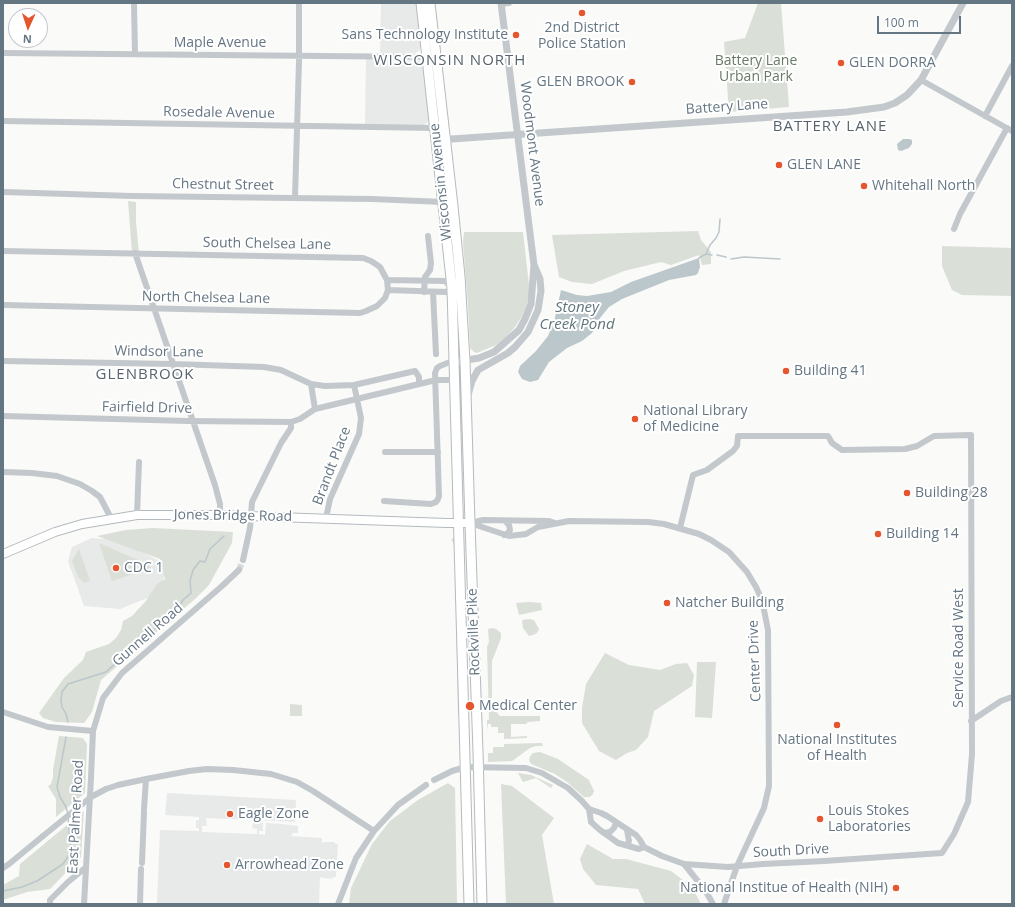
<!DOCTYPE html>
<style>
body{margin:0}
#map{position:relative;width:1015px;height:907px;overflow:hidden;background:#fafaf8;font-family:"Open Sans",sans-serif}
canvas{display:block}
.frame{position:absolute;inset:0;border:4px solid #657683;pointer-events:none}
.north{position:absolute;left:8px;top:8px;width:40px;height:40px;box-sizing:border-box;background:#fff;border:1px solid #c1c8cd;border-radius:50%;rotate:183deg;font-size:11px;font-weight:700;line-height:16px;text-align:center;color:#657683}
.north::after{content:'';display:block;margin:auto;width:14px;height:18px;background:#e4572e;clip-path:polygon(50% 0,100% 100%,50% 72%,0 100%)}
.scale{position:absolute;left:877px;top:16px;width:84px;height:18px;box-sizing:border-box;border:2px solid #657683;border-top:0;padding-left:5px;font-size:12px;line-height:14px;white-space:nowrap;color:#657683;-webkit-text-stroke:3px #fff;paint-order:stroke}
</style>
<div id="map">
<canvas width="1015" height="907"></canvas>
<div class="frame"></div>
<div class="north">N</div>
<div class="scale">100 m</div>
</div>
<script>
const c = document.querySelector('canvas').getContext('2d');
c.lineJoin = 'round';
function paint(path, color) { c.fillStyle = color; c.fill(path, 'evenodd'); }
const shape = rows => new Path2D(rows.map(r => 'M' + r).join(''));
function strokePath(path, color, width, dash) { c.strokeStyle = color; c.lineWidth = width; c.lineCap = dash ? 'butt' : 'round'; c.setLineDash(dash || []); c.stroke(path); }
function label(font, color, halo, rows, align = 'center') {
  c.font = font + ' "Open Sans",sans-serif'; c.lineWidth = 4; c.setLineDash([]); c.textBaseline = 'middle'; c.strokeStyle = halo; c.fillStyle = color; for (const [text, x, y, turn = 0] of rows) {
    c.save(); c.translate(x, y); c.rotate((+turn || 0) * Math.PI / 180); c.textAlign = isNaN(turn) ? turn : align; if (halo) c.strokeText(text, 0, 0); c.fillText(text, 0, 0); c.restore();
  }
}
paint(shape([
 [381,3,416,3,421,45,421,48,418,52,415,53,380,53],
 [366,59,421,61,423,64,430,119,427,123,424,125,365,125],
 [92,538,117,540,160,561,165,575,157,594,120,609,84,606,68,561,72,547],
 [167,793,296,800,295,822,261,820,261,823,263,823,263,831,259,831,259,834,265,835,266,823,282,824,298,826,298,833,293,833,291,836,322,838,322,843,324,842,335,842,335,844,338,844,336,877,333,877,333,879,322,878,320,877,319,904,177,904,157,903,160,830,199,831,199,828,196,828,196,820,199,820,199,817,165,815],
 [206,818,254,820,252,828,257,829,257,834,202,832,202,826,207,826]
]), '#e8e9e9');
paint(shape([
 [758,3,781,3,789,107,729,112,724,42,745,38],
 [128,201,136,202,136,222,139,253,132,253],
 [698,231,701,240,711,252,711,264,702,265,699,255,671,265,661,262,624,271,592,284,572,282,559,277,552,235],
 [464,232,523,232,529,285,529,295,527,305,523,315,515,327,507,336,496,345,477,353,474,352,470,348,468,305,463,242],
 [942,246,1012,248,1012,296,962,295,952,290,942,266],
 [153,528,233,532,232,543,209,585,195,599,101,680,92,712,84,723,56,722,43,718,39,713,64,678,83,660,86,652,109,644,116,638,121,630,123,621,132,616,145,602,157,584,165,579,160,559,97,536,126,530],
 [454,538,455,543,460,715,458,716,455,546,451,539],
 [99,543,149,565,151,568,112,581],
 [79,549,90,581,85,583,78,577,72,561],
 [530,602,541,603,542,610,519,615,516,603],
 [529,619,534,620,539,629,537,633,533,635,529,636,523,628,522,620],
 [493,628,496,629,501,633,501,638,492,661,492,707,500,716,540,716,540,721,528,722,526,724,511,724,511,737,527,736,527,738,504,739,504,733,498,733,498,727,491,727,491,724,488,724,487,730,487,720,489,720,487,647,489,642,488,629],
 [605,653,629,665,660,670,676,664,687,663,694,675,692,686,654,711,648,737,636,750,627,753,616,760,599,751,582,723,582,708,586,684],
 [697,662,716,662,712,718,695,717],
 [290,704,302,705,302,716,290,716],
 [59,736,83,738,87,744,85,793,56,817,56,799,48,786,51,784,53,777,53,770],
 [542,743,543,746,536,746,530,748,512,761,488,762,488,753,493,753,493,747,504,747,504,744],
 [540,752,558,759,589,780,594,791,593,794,590,797,584,797,567,782,555,774,531,764,529,760,530,756,533,753],
 [518,773,531,775,553,785,551,788,536,778,523,782],
 [448,783,455,788,457,904,349,904,351,888,372,844,390,821,418,800],
 [501,784,512,786,554,818,542,835,554,904,506,904],
 [84,811,81,857,50,889,27,892,3,900,3,885,19,876,20,864],
 [587,844,613,859,626,859,671,871,692,887,701,904,645,904,638,889,596,885,583,869,580,859]
]), '#dadfd7');
paint(shape([
 [903,139,909,139,912,140,912,144,909,148,901,151,898,150,897,144],
 [699,258,700,267,698,273,696,275,669,280,622,299,609,307,600,318,592,333,582,341,567,348,549,362,538,380,530,382,522,379,518,372,520,366,536,351,548,336,554,322,561,290,577,295,587,296,611,292,631,282]
]), '#bbc7cb');
strokePath(shape([
 [706,254,712,255],
 [717,255,726,257],
 [699,258,706,254,710,245,716,238,719,232,720,219],
 [731,259,744,257,780,259],
 [68,722,66,714,62,707,61,701,62,692,68,684,106,672,146,636,165,621,173,616,183,600,191,593,190,581,193,570,200,561,205,562,210,549,224,536],
 [66,737,57,787,60,797,66,807,68,814],
 [3,891,22,887,37,881,63,864,71,852,68,818]
]), '#bbc7cb', 1.5);
strokePath(shape([
 [239,570,243,560]
]), '#d5d9db', 6, [6, 3]);
const secondary = shape([
 [3,554,55,532,82,524,137,515,220,515,447,523,470,523]
]);
const primary = shape([
 [421,3,452,288,469,904],
 [430,3,453,206,460,276,465,361,470,523,478,752,482,904]
]);
strokePath(secondary, '#b3babf', 10);
strokePath(primary, '#b5babe', 11);
strokePath(shape([
 [134,3,135,54],
 [501,4,509,3],
 [3,53,429,57],
 [921,80,1012,131],
 [985,116,1012,66],
 [3,121,435,128],
 [3,192,132,196,372,199,443,202],
 [295,198,299,61,299,3],
 [954,229,960,214,1007,128],
 [3,251,363,258,371,261,380,267,387,280,388,290,385,298,377,306,366,311,360,313,3,305],
 [135,253,215,485,220,504,220,515],
 [387,280,445,281,452,288,446,292,388,290],
 [424,292,425,277,430,270,431,263,428,236],
 [433,292,436,354],
 [3,361,173,364,264,367,281,370,311,384,325,386,354,385,415,371,419,377,419,384],
 [311,384,315,409],
 [3,416,188,421,291,422],
 [385,452,438,452],
 [3,472,32,473,57,476,80,484,92,491,100,497,111,518],
 [384,501,431,504,436,502,438,499,439,496,435,373,437,368,440,366,450,362,455,362],
 [137,515,139,462],
 [326,518,330,499,359,434,361,418,354,385],
 [470,523,509,536,526,534,538,527,569,521,648,522,664,524,699,534,711,540,729,552,747,572,756,587,762,600,768,630,769,786,764,808,737,866,724,904],
 [471,523,483,520,549,521,555,523],
 [504,535,508,533,510,530,509,525,505,521],
 [243,560,250,528,252,502,281,443,291,428,291,422,300,419,315,409,436,380,456,380],
 [3,712,48,727,93,731],
 [971,721,1001,701,1012,697],
 [434,780,452,771,466,767,526,768,542,773,568,788,582,801,589,809,591,822,600,830,618,843,639,849,644,847],
 [106,789,118,785,146,779,189,771,207,769,233,770,271,774,297,782,313,791,374,831],
 [144,809,146,779],
 [589,809,601,813,607,816,636,835,640,840,644,847,662,856,684,864,728,867,763,864,824,861,942,853,954,834,968,802,972,754,971,435,934,436,917,446,905,449,842,450,832,443,828,436,738,436,737,446,733,451,707,470,693,475,680,528],
 [604,833,610,832,614,828,616,823],
 [627,845,629,841,627,830],
 [142,863,144,812],
 [684,864,705,890,713,904],
 [3,868,9,864,43,836],
 [50,904,50,900,68,882,85,868],
 [84,904,91,778,93,731,103,698,122,673,222,586,239,570],
 [140,904,141,869],
 [338,904,356,858,374,831,398,805,426,785]
]), '#c3c8cc', 6);
strokePath(shape([
 [437,140,847,112,884,107,895,103,907,95,921,80,963,3],
 [455,362,479,358,494,352,519,330,525,319,531,304,534,265],
 [468,395,472,381,478,370,508,353,515,347,528,332,538,310,541,291,540,279,534,265,501,3]
]), '#c3c8cc', 7);
strokePath(secondary, '#fff', 8);
strokePath(primary, '#fff', 9);
strokePath(shape([
 [43,836,91,797,106,789]
]), '#c3c8cc', 6);
for (const [x, y, r, color] of [
 [582,13,4,"#e4572e"],
 [516,35,4,"#e4572e"],
 [841,63,4,"#e4572e"],
 [632,82,4,"#e4572e"],
 [779,165,4,"#e4572e"],
 [864,186,4,"#e4572e"],
 [786,371,4,"#e4572e"],
 [635,419,4,"#e4572e"],
 [907,493,4,"#e4572e"],
 [878,534,4,"#e4572e"],
 [116,568,4,"#e4572e"],
 [667,603,4,"#e4572e"],
 [470,706,5,"#e4572e"],
 [837,725,4,"#e4572e"],
 [230,814,4,"#e4572e"],
 [820,819,4,"#e4572e"],
 [227,865,4,"#e4572e"],
 [896,888,4,"#e4572e"]
]) { const dot = new Path2D(); dot.arc(x, y, r, 0, 2 * Math.PI); c.fillStyle = color; c.fill(dot); strokePath(dot, '#fff', 1.5); }
label('14px', '#657683', '#fff', [
 ["2nd District",582,28,"center"],
 ["Police Station",582,44,"center"],
 ["Sans Technology Institute",508,35,"right"],
 ["GLEN DORRA",849,63],
 ["GLEN BROOK",624,82,"right"],
 ["GLEN LANE",787,165],
 ["Whitehall North",872,186],
 ["Building 41",794,371],
 ["National Library",643,411],
 ["of Medicine",643,427],
 ["Building 28",915,493],
 ["Building 14",886,534],
 ["CDC 1",124,568],
 ["Natcher Building",675,603],
 ["Medical Center",479,706],
 ["National Institutes",837,740,"center"],
 ["of Health",837,756,"center"],
 ["Louis Stokes",828,811],
 ["Laboratories",828,827],
 ["Eagle Zone",238,814],
 ["Arrowhead Zone",235,865],
 ["National Institue of Health (NIH)",888,888,"right"]
], 'left');
label('14px', '#657683', '#fff', [
 ["Maple Avenue",220,43],
 ["Battery Lane",727,107,-4],
 ["Rosedale Avenue",219,113,1],
 ["Woodmont Avenue",532,144,83],
 ["Wisconsin Avenue",441,182,-96],
 ["Chestnut Street",223,185,1],
 ["South Chelsea Lane",267,244,1],
 ["North Chelsea Lane",206,298,1],
 ["Windsor Lane",159,352,1],
 ["Fairfield Drive",147,408,1],
 ["Brandt Place",332,466,-69],
 ["Jones Bridge Road",233,516,1],
 ["Rockville Pike",474,632,-92],
 ["Gunnell Road",148,635,-41],
 ["Service Road West",959,648,-90],
 ["Center Drive",755,661,-92],
 ["East Palmer Road",76,817,-87],
 ["South Drive",791,851,-3]
]);
label('14px', '#687a64', '#fff', [
 ["Battery Lane",756,61],
 ["Urban Park",756,77]
]);
c.letterSpacing = '1px';
label('15px', '#57646e', '#fff', [
 ["WISCONSIN NORTH",450,61],
 ["BATTERY LANE",830,127],
 ["GLENBROOK",145,375]
]);
c.letterSpacing = '0px';
label('italic 15px', '#60757c', '#fff', [
 ["Stoney",577,308],
 ["Creek Pond",577,325]
]);
</script>
